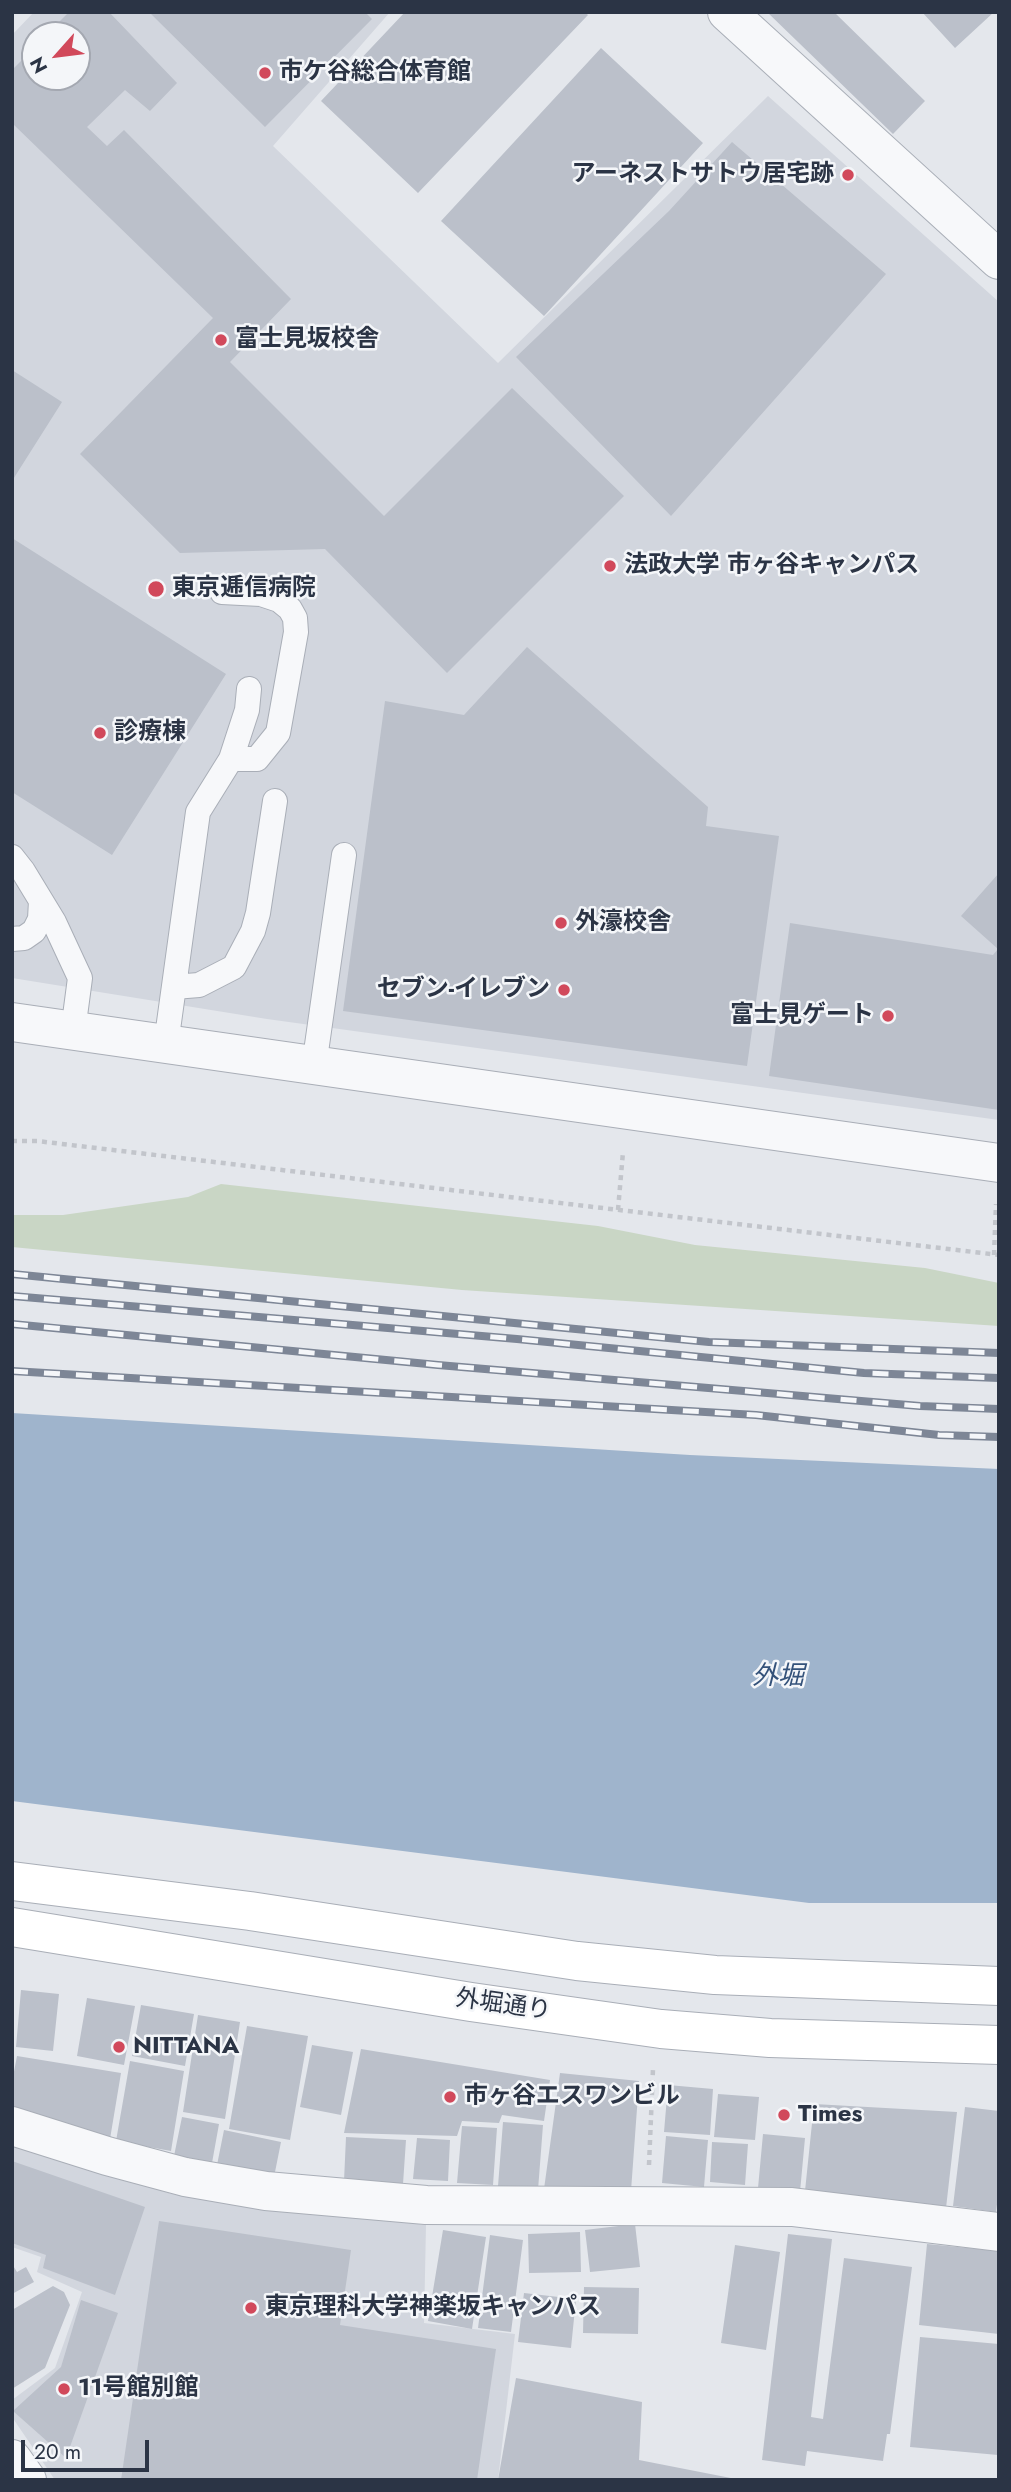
<!DOCTYPE html>
<meta charset="utf-8">
<style>
body{margin:0}
#map{position:relative;width:1011px;height:2492px;overflow:hidden;background:#e4e7ec;font-family:Jost,sans-serif}
canvas{display:block}
.frame{position:absolute;inset:0;border:14px solid #2b3445;pointer-events:none}
.north{position:absolute;left:21px;top:21px;width:70px;height:70px;box-sizing:border-box;background:#f4f6f9;border:2px solid #a4a8b1;border-radius:50%;rotate:242deg;font-size:19px;font-weight:700;line-height:28px;text-align:center;color:#2b3445}
.north::after{content:'';display:block;margin:auto;width:24px;height:32px;background:#d1495b;clip-path:polygon(50% 0,100% 100%,50% 72%,0 100%)}
.scale{position:absolute;left:21px;top:2440px;width:128px;height:32px;box-sizing:border-box;border:4px solid #2b3445;border-top:0;padding-left:9px;font-size:21px;line-height:24px;white-space:nowrap;color:#2b3445;-webkit-text-stroke:5px #f4f6f9;paint-order:stroke}
</style>
<div id="map">
<canvas width="1011" height="2492"></canvas>
<div class="frame"></div>
<div class="north">N</div>
<div class="scale">20 m</div>
</div>
<script>
const c = document.querySelector('canvas').getContext('2d');
c.lineJoin = 'round';
function paint(path, color) { c.fillStyle = color; c.fill(path, 'evenodd'); }
const shape = rows => new Path2D(rows.map(r => 'M' + r).join(''));
function strokePath(path, color, width, dash) { c.strokeStyle = color; c.lineWidth = width; c.lineCap = dash ? 'butt' : 'round'; c.setLineDash(dash || []); c.stroke(path); }
function label(font, color, halo, rows, align = 'center') {
  c.font = font + ' Jost,"Noto Sans JP",sans-serif'; c.lineWidth = 5; c.setLineDash([]); c.textBaseline = 'middle'; c.strokeStyle = halo; c.fillStyle = color; for (const [text, x, y, turn = 0] of rows) {
    c.save(); c.translate(x, y); c.rotate((+turn || 0) * Math.PI / 180); c.textAlign = isNaN(turn) ? turn : align; if (halo) c.strokeText(text, 0, 0); c.fillText(text, 0, 0); c.restore();
  }
}
paint(shape([
 [34,12,390,12,273,146,498,363,768,96,999,302,999,1120,267,1019,12,978,12,35],
 [35,35,77,35,77,77,35,77],
 [12,2146,172,2194,426,2225,424,2323,515,2334,498,2480,55,2480,12,2417,12,2400,55,2368,82,2292,37,2272,41,2257,12,2247]
]), '#d2d6de');
paint(shape([
 [221,1184,598,1226,695,1245,925,1268,999,1283,999,1326,462,1290,12,1247,12,1215,63,1215,188,1197]
]), '#c9d6c5');
paint(shape([
 [12,1413,690,1455,999,1469,999,1903,809,1903,12,1801]
]), '#9fb4cc');
paint(shape([
 [69,12,109,12,177,83,150,111,125,90,87,127,107,146,124,130,291,299,230,362,384,516,512,388,624,496,447,673,325,549,180,553,80,454,213,318,12,123,12,70,35,47,35,77,77,77,77,35,46,35],
 [149,12,365,12,372,19,265,127],
 [405,12,585,12,588,15,418,193,321,101],
 [767,12,834,12,925,101,893,134],
 [922,12,994,12,955,48],
 [601,48,703,143,544,316,441,221],
 [732,142,886,274,671,516,516,357,669,211],
 [12,370,62,402,12,481],
 [12,538,226,674,112,855,12,792],
 [527,647,708,807,706,826,779,836,747,1066,343,1011,385,701,464,715],
 [999,873,999,1110,769,1076,790,923,993,955,998,949,961,916],
 [21,1990,59,1994,53,2051,16,2047],
 [87,1998,135,2006,124,2065,77,2056],
 [141,2005,194,2014,185,2066,132,2056],
 [198,2015,240,2022,225,2119,183,2112],
 [247,2026,308,2036,290,2140,229,2129],
 [312,2045,353,2052,341,2115,300,2107],
 [361,2049,550,2080,544,2121,502,2115,499,2123,462,2121,457,2136,344,2133],
 [17,2056,121,2073,110,2139,12,2107,12,2082],
 [130,2061,184,2071,171,2151,116,2141],
 [560,2073,639,2081,631,2191,544,2189],
 [668,2085,713,2089,710,2135,664,2132],
 [718,2094,759,2097,755,2140,714,2137],
 [814,2104,957,2112,946,2208,805,2191],
 [965,2107,999,2111,999,2189,996,2212,953,2206],
 [182,2117,219,2124,212,2163,174,2156],
 [503,2122,543,2125,538,2190,498,2186],
 [462,2126,497,2128,493,2185,457,2183],
 [224,2130,281,2142,274,2177,217,2165],
 [763,2134,805,2138,800,2192,758,2188],
 [666,2136,708,2140,704,2187,662,2183],
 [346,2137,406,2140,403,2184,344,2181],
 [417,2138,450,2140,448,2181,413,2179],
 [712,2142,748,2144,745,2185,710,2182],
 [12,2161,145,2207,115,2295,43,2268,46,2255,12,2243],
 [159,2221,351,2250,340,2325,496,2349,477,2480,121,2480],
 [635,2224,640,2267,590,2272,585,2230],
 [443,2230,486,2237,472,2329,428,2321],
 [580,2232,581,2272,529,2273,528,2234],
 [788,2234,832,2239,811,2417,823,2419,844,2258,912,2267,890,2434,887,2434,883,2461,807,2451,805,2466,762,2460],
 [490,2235,523,2240,511,2332,478,2328],
 [927,2244,999,2251,999,2334,919,2325],
 [735,2245,780,2252,766,2350,721,2343],
 [12,2264,17,2272,26,2267,34,2282,12,2294],
 [53,2286,64,2292,70,2305,45,2368,12,2389,12,2310],
 [584,2287,639,2288,638,2334,583,2333],
 [524,2293,576,2299,571,2348,518,2342],
 [81,2300,118,2313,66,2458,13,2411,61,2367],
 [920,2337,999,2344,998,2455,910,2447],
 [516,2378,642,2402,639,2460,741,2480,498,2480]
]), '#bbc0ca');
const service = shape([
 [222,592,261,594,279,600,290,609,295,618,296,632,278,733,257,759,231,759],
 [12,857,23,871,54,922,80,978,73,1031],
 [12,939,24,938,34,931,40,919,41,901],
 [174,987,199,985,234,967,253,931,258,913,275,801],
 [166,1044,198,812,231,759,247,710,249,689],
 [314,1066,344,855]
]);
const minor = shape([
 [727,12,999,260],
 [12,2126,107,2156,185,2177,266,2191,426,2205,792,2207,999,2232],
 [12,2459,27,2480]
]);
const tertiary = shape([
 [12,1022,999,1163]
]);
const secondary = shape([
 [12,1881,250,1911,577,1961,715,1975,999,1986],
 [12,1927,471,2002,661,2029,770,2038,999,2045]
]);
strokePath(service, '#a9aeb7', 26);
strokePath(minor, '#a9aeb7', 40);
strokePath(tertiary, '#a9aeb7', 40);
strokePath(secondary, '#a9aeb7', 40);
strokePath(shape([
 [12,1141,37,1141,999,1255],
 [618,1210,623,1152],
 [994,1255,996,1204],
 [649,2165,653,2069]
]), '#c2c5cb', 4.5, [5, 5]);
strokePath(service, '#f7f8fa', 24);
strokePath(minor, '#f7f8fa', 38);
strokePath(tertiary, '#f7f8fa', 38);
strokePath(secondary, '#fff', 38);
const rail = shape([
 [12,1274,709,1342,999,1353],
 [12,1296,517,1339,864,1373,999,1378],
 [12,1324,438,1365,920,1406,999,1409],
 [12,1371,756,1415,939,1435,999,1437]
]);
strokePath(rail, '#7d8696', 8);
strokePath(rail, '#f4f6f9', 5, [16]);
for (const [x, y, r, color] of [
 [265,73,7,"#d1495b"],
 [848,175,7,"#d1495b"],
 [221,340,7,"#d1495b"],
 [610,566,7,"#d1495b"],
 [156,589,9,"#d1495b"],
 [100,733,7,"#d1495b"],
 [561,923,7,"#d1495b"],
 [564,990,7,"#d1495b"],
 [888,1016,7,"#d1495b"],
 [119,2047,7,"#d1495b"],
 [450,2097,7,"#d1495b"],
 [784,2115,7,"#d1495b"],
 [251,2308,7,"#d1495b"],
 [64,2389,7,"#d1495b"]
]) { const dot = new Path2D(); dot.arc(x, y, r, 0, 2 * Math.PI); c.fillStyle = color; c.fill(dot); strokePath(dot, '#f4f6f9', 2.5); }
label('bold 24px', '#2b3445', '#f4f6f9', [
 ["市ケ谷総合体育館",279,73],
 ["アーネストサトウ居宅跡",834,175,"right"],
 ["富士見坂校舎",235,340],
 ["法政大学 市ヶ谷キャンパス",624,566],
 ["東京逓信病院",172,589],
 ["診療棟",114,733],
 ["外濠校舎",575,923],
 ["セブン-イレブン",550,990,"right"],
 ["富士見ゲート",874,1016,"right"],
 ["NITTANA",133,2047],
 ["市ヶ谷エスワンビル",464,2097],
 ["Times",798,2115],
 ["東京理科大学神楽坂キャンパス",265,2308],
 ["11号館別館",78,2389]
], 'left');
label('24px', '#2b3445', '#f4f6f9', [
 ["外堀通り",503,2006,8]
]);
label('italic 26px', '#34527a', '#f4f6f9', [
 ["外堀",778,1678]
]);
</script>
